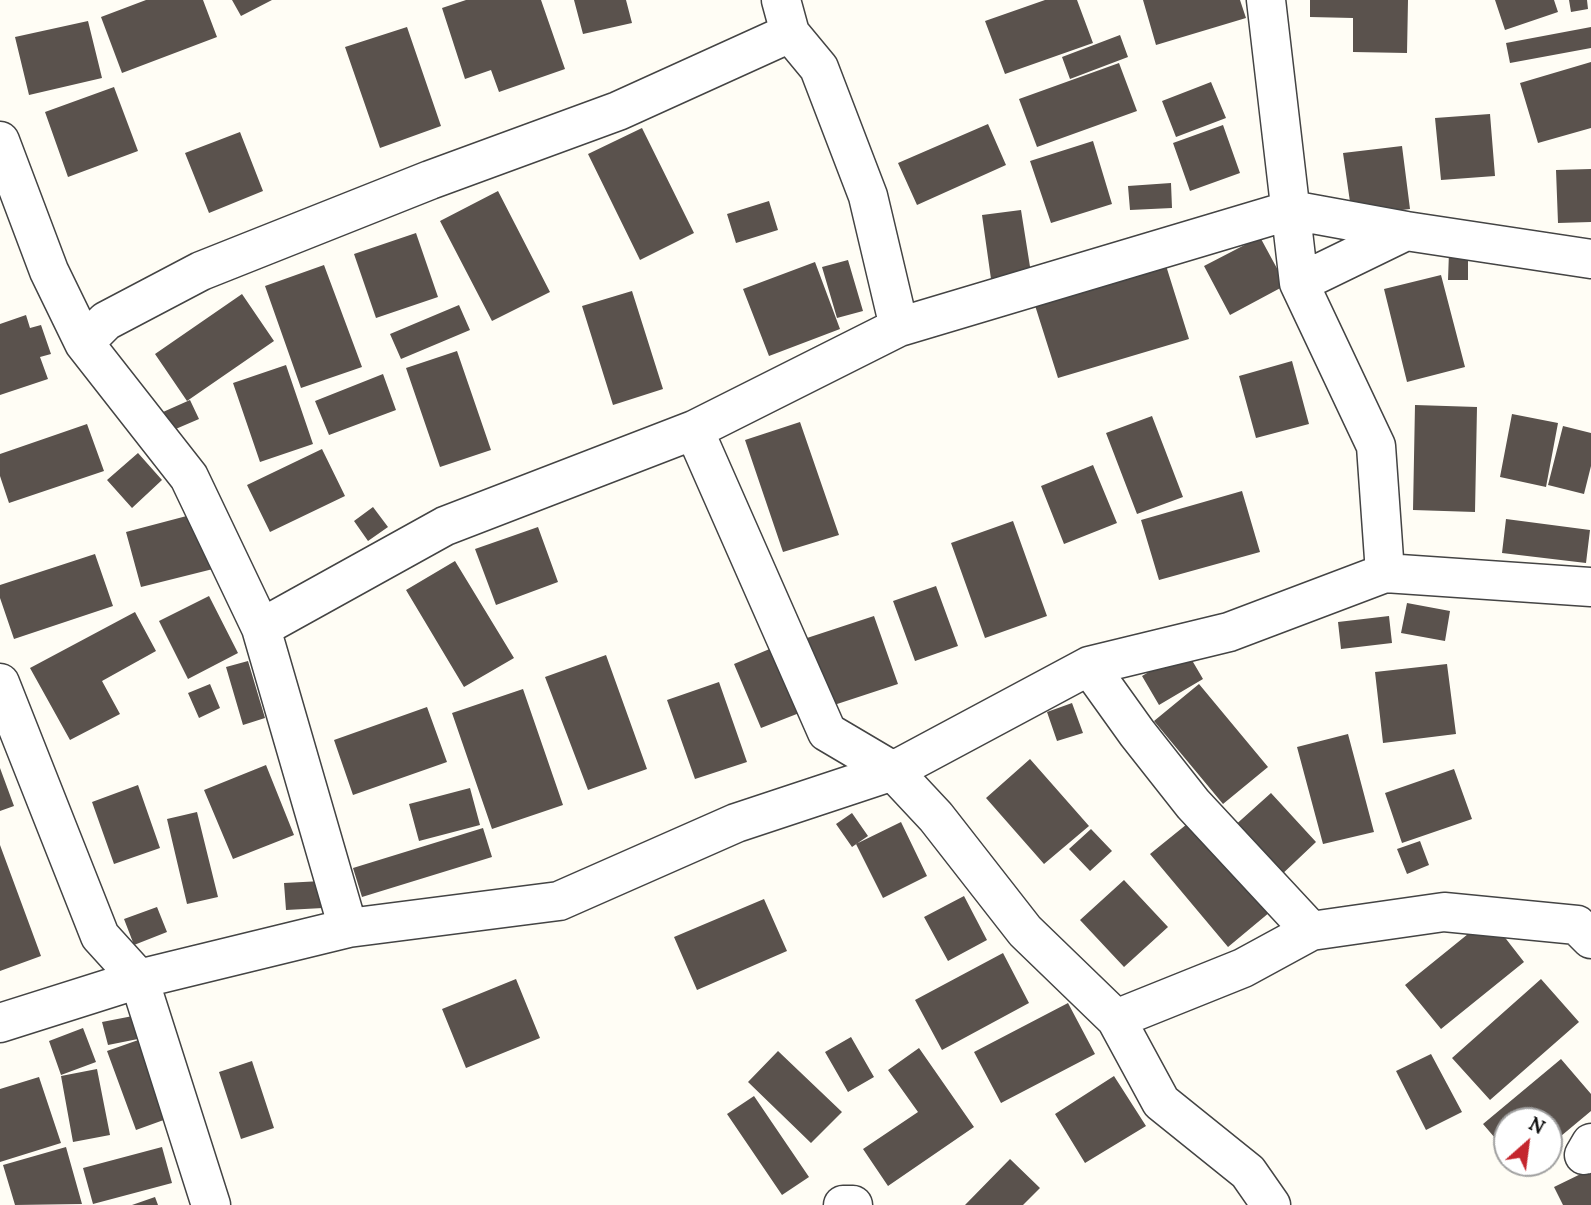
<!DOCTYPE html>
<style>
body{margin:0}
#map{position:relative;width:1591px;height:1205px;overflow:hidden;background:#fffdf5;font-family:Lora,serif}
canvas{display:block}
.north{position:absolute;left:1493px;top:1107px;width:70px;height:70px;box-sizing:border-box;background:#fff;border:2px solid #a0a0a0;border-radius:50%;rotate:28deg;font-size:19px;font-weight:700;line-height:28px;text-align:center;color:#111}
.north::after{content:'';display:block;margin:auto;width:24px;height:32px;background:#c4262e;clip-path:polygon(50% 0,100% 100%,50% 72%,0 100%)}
</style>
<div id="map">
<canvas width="1591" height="1205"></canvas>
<div class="north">N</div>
</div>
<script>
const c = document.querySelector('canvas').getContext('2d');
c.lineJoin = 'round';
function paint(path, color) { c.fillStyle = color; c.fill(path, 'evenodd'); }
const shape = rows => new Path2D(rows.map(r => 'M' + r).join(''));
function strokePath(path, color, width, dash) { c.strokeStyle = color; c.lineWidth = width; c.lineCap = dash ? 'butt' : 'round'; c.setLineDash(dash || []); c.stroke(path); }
paint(shape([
 [146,0,203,0,217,37,122,73,101,17],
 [232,0,272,0,241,16],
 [466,0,541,0,565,69,499,92,491,70,465,79,442,8],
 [574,0,626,0,632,23,583,34],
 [1045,0,1077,0,1093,43,1005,74,985,21],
 [1143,0,1240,0,1246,18,1156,45],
 [1310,0,1408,0,1407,53,1353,52,1353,18,1310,17],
 [1495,0,1554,0,1558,12,1505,30],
 [1569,0,1587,0,1588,9,1571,12],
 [88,21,102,78,29,95,15,37],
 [407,27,441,126,380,148,345,47],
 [1591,27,1591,48,1510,63,1506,43],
 [1120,35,1128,57,1070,79,1062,57],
 [1591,62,1591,128,1538,143,1520,83],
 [1119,63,1137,111,1037,147,1019,99],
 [1211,82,1226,118,1176,137,1162,101],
 [114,87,138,151,68,177,45,112],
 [1490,114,1495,176,1441,180,1435,118],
 [988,124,1006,165,917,205,898,163],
 [1223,125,1240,173,1190,191,1173,143],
 [642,128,694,233,640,260,588,154],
 [240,132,263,191,209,213,185,153],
 [1093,141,1112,204,1051,223,1030,161],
 [1402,146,1410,209,1352,216,1343,153],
 [1591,169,1591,222,1558,223,1556,170],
 [1171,183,1172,208,1130,210,1128,186],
 [498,191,550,292,492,321,440,221],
 [769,201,778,230,736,243,727,214],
 [1021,210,1031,273,991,279,982,215],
 [416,233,438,297,376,318,354,254],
 [1260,237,1286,285,1230,315,1204,266],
 [1449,252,1468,252,1468,280,1448,280],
 [1163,256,1189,339,1058,378,1032,296],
 [848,260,863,311,837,318,822,267],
 [815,262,840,329,769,356,743,289],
 [324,265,362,367,301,388,265,286],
 [1441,275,1465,367,1407,382,1384,289],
 [632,291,663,389,613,405,582,306],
 [242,294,274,341,187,401,155,354],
 [459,305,470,330,401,359,390,334],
 [26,315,30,328,41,325,51,354,40,357,48,379,0,395,0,324],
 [457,351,491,450,440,467,406,368],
 [1292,361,1309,424,1256,438,1239,376],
 [286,365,313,444,260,462,233,383],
 [383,374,396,410,329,435,315,401],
 [190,400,199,419,171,431,163,412],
 [1415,405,1477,407,1475,512,1413,510],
 [1512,414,1558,423,1546,487,1500,477],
 [1152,416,1183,497,1137,514,1106,433],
 [800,422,839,535,783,552,745,440],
 [87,424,104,471,9,503,0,476,0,454],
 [1563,426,1591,433,1591,466,1584,494,1548,485],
 [322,449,345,496,270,532,247,485],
 [138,453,162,480,132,508,107,480],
 [1093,465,1117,523,1064,544,1041,486],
 [1242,491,1260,552,1159,580,1141,520],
 [373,507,388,527,368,541,354,521],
 [198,513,213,569,141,587,126,532],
 [1506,519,1590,530,1586,563,1502,553],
 [1013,521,1047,616,985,638,951,543],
 [538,527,558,582,496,605,475,549],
 [95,554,113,606,14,639,0,598,0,585],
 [455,561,514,658,464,687,406,590],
 [936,586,958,646,915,661,893,601],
 [209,596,238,653,188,679,159,621],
 [1407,603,1450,611,1445,641,1401,633],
 [135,612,156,651,102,681,120,714,70,740,30,668],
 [874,616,898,684,831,706,807,638],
 [1389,616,1392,643,1341,649,1338,622],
 [779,645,807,710,761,728,734,664],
 [1186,650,1203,679,1159,705,1142,676],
 [606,655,647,769,588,790,545,677],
 [248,661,265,718,243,725,226,667],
 [1447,664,1456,734,1383,743,1375,672],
 [719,682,747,762,695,779,667,700],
 [210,684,220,708,199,718,188,693],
 [1199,684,1268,767,1223,804,1154,721],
 [523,689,563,805,492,829,452,713],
 [1072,703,1083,733,1057,741,1047,712],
 [427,707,447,762,353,795,334,740],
 [1348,734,1374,832,1323,844,1297,747],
 [1030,759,1089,826,1044,864,986,798],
 [266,765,294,835,233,859,204,790],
 [0,768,14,806,0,811],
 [1454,769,1472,819,1402,843,1385,793],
 [138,785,160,848,114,864,92,802],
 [470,788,480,825,419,841,409,804],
 [1271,793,1316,842,1278,878,1232,828],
 [197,812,218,897,187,904,167,819],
 [852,813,868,836,852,847,836,824],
 [1192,820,1270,912,1228,947,1150,854],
 [901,822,927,876,883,898,856,844],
 [483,828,492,857,362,897,353,868],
 [1091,829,1112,851,1090,871,1069,849],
 [1420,841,1429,865,1407,874,1397,849],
 [0,845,41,956,0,971],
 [1124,880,1168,927,1124,967,1080,920],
 [322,881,323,908,286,910,284,883],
 [964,896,987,940,948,961,924,917],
 [764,899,787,951,697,990,674,937],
 [157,907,167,932,134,945,124,919],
 [1489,917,1524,962,1441,1029,1405,985],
 [1003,953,1029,1003,942,1050,915,1000],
 [516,979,540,1038,466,1068,442,1009],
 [1541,979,1579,1022,1490,1100,1452,1058],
 [1068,1003,1095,1054,1001,1103,974,1052],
 [138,1015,143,1038,108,1045,102,1022],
 [83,1028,96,1062,61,1075,49,1041],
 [851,1037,874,1077,848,1092,825,1052],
 [144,1038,172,1117,136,1130,107,1051],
 [919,1048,974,1127,888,1186,863,1149,918,1112,888,1070],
 [778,1051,842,1112,811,1143,748,1082],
 [1431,1054,1462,1112,1426,1130,1396,1071],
 [1561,1059,1591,1094,1591,1111,1549,1146,1549,1121,1507,1121,1507,1152,1483,1124],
 [252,1061,274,1128,241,1139,219,1072],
 [97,1069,110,1135,73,1142,61,1076],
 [1114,1076,1146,1126,1085,1163,1055,1114],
 [39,1077,61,1143,0,1162,0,1089],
 [754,1096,809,1177,782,1195,727,1114],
 [66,1147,82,1204,15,1205,3,1165],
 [162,1147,172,1183,93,1204,83,1168],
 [1010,1159,1040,1188,1023,1205,965,1205],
 [1591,1169,1591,1205,1563,1205,1554,1187],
 [155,1197,158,1205,132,1205]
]), '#5a524d');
const minor = shape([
 [781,0,790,33,819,68,868,196,899,327],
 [1266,0,1299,283,1376,446,1385,573],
 [0,141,49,271,84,343,189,477,261,628,348,928],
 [1299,283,1406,231,1591,259],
 [84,343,106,321,201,271,430,180,618,111,790,33],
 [694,430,827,732,893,771,936,817,1025,931,1116,1019,1161,1102,1248,1172,1271,1205],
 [261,628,445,526,694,430,899,327,1291,210,1406,231],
 [1089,666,1137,733,1193,804,1311,931],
 [0,683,100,936,139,979,211,1205],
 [1116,1019,1243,968,1311,931,1444,912,1577,925,1591,939],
 [0,1023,139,979,348,928,559,901,736,823,893,771,1089,666,1229,632,1385,573,1591,587],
 [1584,1155,1591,1143],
 [843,1205,853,1205]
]);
strokePath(minor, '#444', 41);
strokePath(minor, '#fff', 38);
</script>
